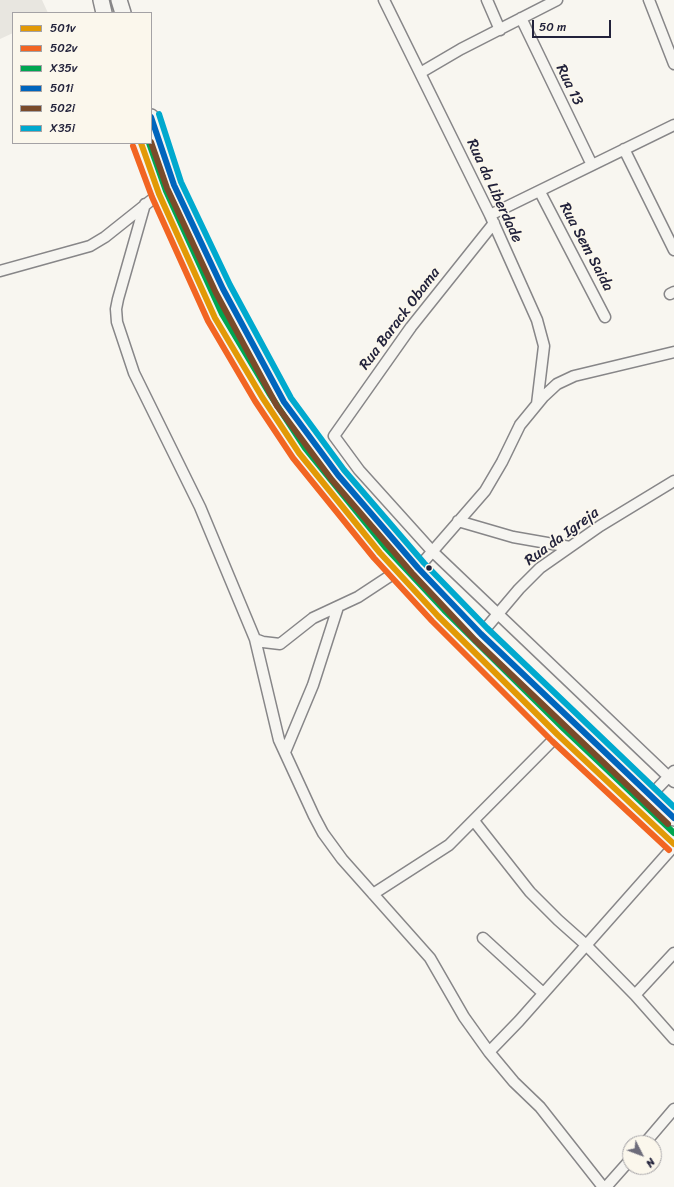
<!DOCTYPE html>
<style>
body{margin:0}
#map{position:relative;width:674px;height:1187px;overflow:hidden;background:#f8f6f0;font-family:Sriracha,sans-serif}
canvas{display:block}
.legend{position:absolute;left:12px;top:12px;width:140px;height:132px;box-sizing:border-box;background:#fbf7ec;border:1px solid #a4a2a5;margin:0;padding:5px 7px;list-style:none;font-size:12px;color:#22223b}
.legend li{display:flex;align-items:center;gap:8px;height:20px}
.legend b{width:20px;border:1px solid #a4a2a5}
.north{position:absolute;left:622px;top:1135px;width:40px;height:40px;box-sizing:border-box;background:#fbf7ec;border:1px solid #a4a2a5;border-radius:50%;rotate:132deg;font-size:11px;font-weight:700;line-height:16px;text-align:center;color:#22223b}
.north::after{content:'';display:block;margin:auto;width:14px;height:18px;background:#6d6c7a;clip-path:polygon(50% 0,100% 100%,50% 72%,0 100%)}
.scale{position:absolute;left:532px;top:20px;width:79px;height:18px;box-sizing:border-box;border:2px solid #22223b;border-top:0;padding-left:5px;font-size:12px;line-height:14px;white-space:nowrap;color:#22223b;-webkit-text-stroke:3px #fbf7ec;paint-order:stroke}
</style>
<div id="map">
<canvas width="674" height="1187"></canvas>
<ul class="legend">
<li><b style="height:5px;background:#e29906"></b>501v</li>
<li><b style="height:5px;background:#f26522"></b>502v</li>
<li><b style="height:5px;background:#00a651"></b>X35v</li>
<li><b style="height:5px;background:#0065bd"></b>501i</li>
<li><b style="height:5px;background:#7a4b2a"></b>502i</li>
<li><b style="height:5px;background:#00a9ce"></b>X35i</li>
</ul>
<div class="north">N</div>
<div class="scale">50 m</div>
</div>
<script>
const c = document.querySelector('canvas').getContext('2d');
c.lineJoin = 'round';
function paint(path, color) { c.fillStyle = color; c.fill(path, 'evenodd'); }
const shape = rows => new Path2D(rows.map(r => 'M' + r).join(''));
function strokePath(path, color, width, dash) { c.strokeStyle = color; c.lineWidth = width; c.lineCap = dash ? 'butt' : 'round'; c.setLineDash(dash || []); c.stroke(path); }
function label(font, color, halo, rows, align = 'center') {
  c.font = font + ' Sriracha,sans-serif'; c.lineWidth = 3.5; c.setLineDash([]); c.textBaseline = 'middle'; c.strokeStyle = halo; c.fillStyle = color; for (const [text, x, y, turn = 0] of rows) {
    c.save(); c.translate(x, y); c.rotate((+turn || 0) * Math.PI / 180); c.textAlign = isNaN(turn) ? turn : align; if (halo) c.strokeText(text, 0, 0); c.fillText(text, 0, 0); c.restore();
  }
}
paint(shape([
 [0,0,42,0,48,13,13,13,13,33,0,39]
]), '#e8e6e0');
const street = shape([
 [384,0,490,215,537,320,544,346,537,404],
 [487,0,500,30],
 [649,0,674,64],
 [521,18,592,165],
 [420,73,461,49,557,0],
 [624,149,674,250],
 [540,192,605,317],
 [145,204,118,299,116,309,117,322,134,373,200,507,255,639,279,740,314,816,323,833,342,859,430,958,464,1017,489,1052,514,1082,540,1107,603,1187],
 [490,215,674,125],
 [494,223,411,327,334,436,359,470,432,551,674,782],
 [0,271,90,246,105,237,159,194],
 [670,294,674,292],
 [458,521,513,537,570,547],
 [418,568,485,491,502,462,520,425,543,397,557,384,574,376,674,352],
 [481,634,519,589,540,568,600,526,674,481],
 [255,639,263,642,280,644,313,618,358,597,396,572],
 [285,752,313,685,338,607],
 [651,795,674,771],
 [474,821,530,892,558,920,585,944,635,995,674,1039],
 [373,894,449,845,558,735],
 [483,938,543,993],
 [635,995,674,953],
 [489,1052,519,1021,674,846],
 [645,1143,674,1109],
 [606,1187,630,1160]
]);
const primary = shape([
 [101,0,104,13],
 [119,0,123,13],
 [151,117,174,185,223,289,284,402,338,475,418,568,481,634,674,818],
 [141,143,159,194,215,318,262,397,299,453,380,553,438,616,558,735,674,844]
]);
strokePath(street, '#878688', 13);
strokePath(primary, '#878688', 18);
strokePath(street, '#f6f5f1', 10);
strokePath(primary, '#f6f5f1', 15);
strokePath(shape([
 [141,143,159,194,215,318,262,397,299,453,380,553,438,616,558,735,674,844]
]), '#e29906', 6);
strokePath(shape([
 [133,146,152,197,208,321,255,401,293,458,374,558,432,621,552,741,669,850]
]), '#f26522', 6);
strokePath(shape([
 [149,143,166,191,222,314,269,393,305,448,386,548,444,610,564,729,674,833]
]), '#00a651', 6);
strokePath(shape([
 [151,117,174,185,223,289,284,402,338,475,418,568,481,634,674,818]
]), '#0065bd', 6);
strokePath(shape([
 [151,142,167,188,216,293,277,406,332,480,412,573,475,640,668,824]
]), '#7a4b2a', 6);
strokePath(shape([
 [159,114,181,182,230,285,291,398,344,470,424,563,487,628,674,807]
]), '#00a9ce', 6);
for (const [x, y, r, color] of [
 [429,568,3.5,"#22223b"]
]) { const dot = new Path2D(); dot.arc(x, y, r, 0, 2 * Math.PI); c.fillStyle = color; c.fill(dot); strokePath(dot, '#fbf7ec', 1.5); }
label('15px', '#22223b', '#fbf7ec', [
 ["Rua 13",569,85,64],
 ["Rua da Liberdade",494,191,65],
 ["Rua Sem Saida",586,247,62],
 ["Rua Barack Obama",400,319,-53],
 ["Rua da Igreja",562,537,-36]
]);
</script>
